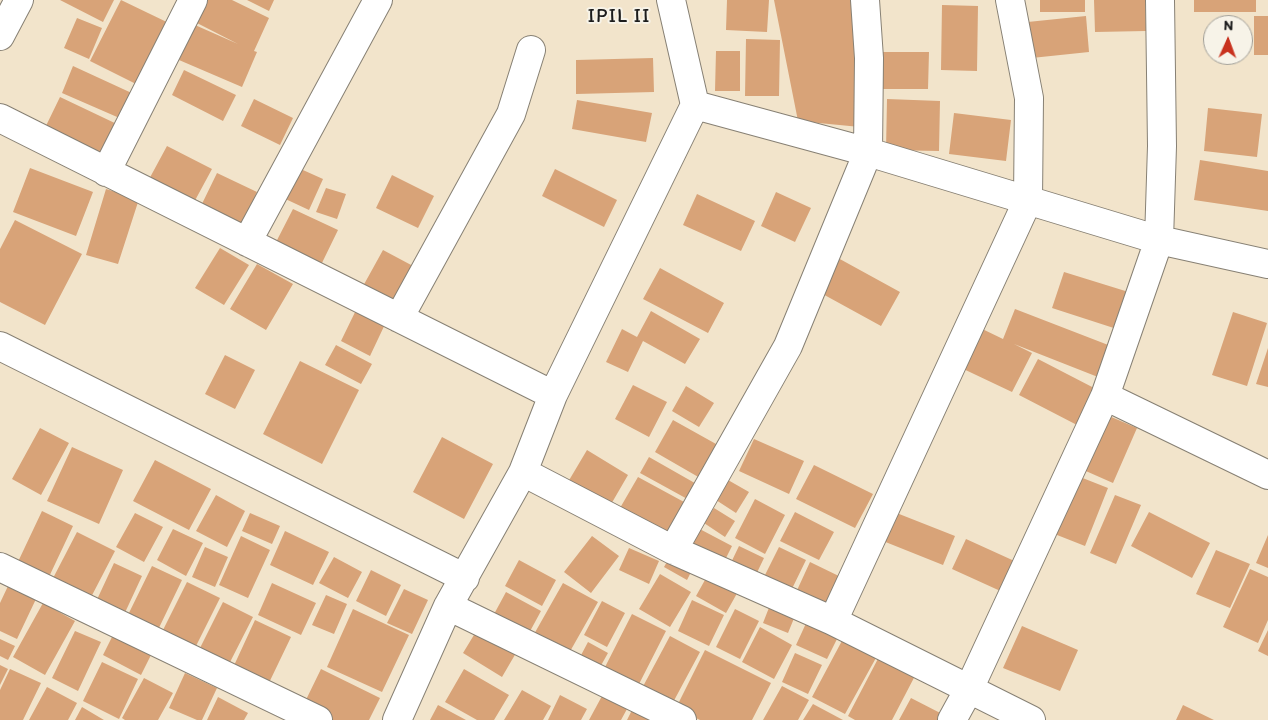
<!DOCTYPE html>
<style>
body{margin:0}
#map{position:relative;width:1268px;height:720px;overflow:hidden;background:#f2e4cb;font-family:Itim,sans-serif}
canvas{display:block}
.north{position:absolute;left:1203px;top:15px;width:50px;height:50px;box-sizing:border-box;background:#f7f3e8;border:1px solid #9f9d96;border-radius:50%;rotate:2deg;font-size:14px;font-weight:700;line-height:20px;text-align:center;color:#1c1c1c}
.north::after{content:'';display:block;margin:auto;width:18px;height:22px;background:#c8321e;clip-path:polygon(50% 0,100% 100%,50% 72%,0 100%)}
</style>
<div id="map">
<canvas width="1268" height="720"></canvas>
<div class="north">N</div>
</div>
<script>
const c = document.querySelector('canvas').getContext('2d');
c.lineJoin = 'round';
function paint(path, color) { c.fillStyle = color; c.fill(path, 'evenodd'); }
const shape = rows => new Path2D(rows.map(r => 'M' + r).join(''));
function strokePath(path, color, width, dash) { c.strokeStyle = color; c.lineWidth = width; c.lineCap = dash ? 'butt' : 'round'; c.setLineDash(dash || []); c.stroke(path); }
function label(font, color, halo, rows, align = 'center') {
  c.font = font + ' Itim,sans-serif'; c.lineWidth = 4; c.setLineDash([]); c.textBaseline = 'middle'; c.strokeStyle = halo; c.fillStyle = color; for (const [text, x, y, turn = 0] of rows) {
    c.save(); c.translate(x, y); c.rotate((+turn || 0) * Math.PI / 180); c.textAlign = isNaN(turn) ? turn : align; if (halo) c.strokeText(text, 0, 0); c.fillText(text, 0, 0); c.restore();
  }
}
paint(shape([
 [60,0,114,0,103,22],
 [121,0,175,26,144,88,90,61],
 [208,0,232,0,269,18,254,51,257,52,242,87,179,60,195,25,238,44,197,23],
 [247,0,274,0,269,11],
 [727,0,769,0,767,32,726,30],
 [774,0,862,0,860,127,798,121],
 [1040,0,1085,0,1085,12,1040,12],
 [1094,0,1145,0,1146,31,1095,32],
 [1194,0,1256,0,1256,12,1194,12],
 [942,5,978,6,977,71,941,70],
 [1086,16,1089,52,1022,59,1018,23],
 [1254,16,1268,16,1268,55,1254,55],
 [77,18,102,28,89,59,64,48],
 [746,39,780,40,779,96,745,96],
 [716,51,740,51,740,91,715,91],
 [881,52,929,52,928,89,881,89],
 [653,58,654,92,576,94,576,60],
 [73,66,136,95,124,120,62,93],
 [184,70,236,95,223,121,172,95],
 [60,97,121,126,104,161,43,132],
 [254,99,293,118,280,145,241,126],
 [887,99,940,101,939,151,886,150],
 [577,100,652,113,646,142,572,129],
 [1208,108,1262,114,1257,157,1204,151],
 [954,113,1011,120,1006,161,949,154],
 [167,146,212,169,192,206,147,183],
 [1200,160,1268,171,1268,211,1194,200],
 [294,166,323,179,309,210,279,196],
 [30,168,93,192,76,236,13,212],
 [555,169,617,200,604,227,542,196],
 [217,173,257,192,240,229,199,210],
 [392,175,434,196,418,228,376,208],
 [326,188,346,194,337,219,316,212],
 [106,189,139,199,118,264,86,255],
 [776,192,811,208,795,242,761,226],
 [697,194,755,221,741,251,683,225],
 [293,209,338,230,320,267,274,246],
 [15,220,82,254,45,325,0,302,0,249],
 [220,248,249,265,224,305,195,288],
 [383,250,413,266,393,304,362,288],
 [838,258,900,292,881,326,819,292],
 [257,264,293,284,266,330,230,309],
 [660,268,724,303,708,333,643,299],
 [1064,272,1135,294,1123,331,1052,308],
 [358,306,387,320,370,356,341,341],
 [1015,309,1116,348,1103,379,1014,344,1032,353,1012,392,955,365,974,325,1003,339],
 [651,311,700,339,685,364,643,341,628,372,606,362,622,329,637,337],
 [1233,312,1267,323,1247,386,1212,375],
 [336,345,372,364,361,384,325,365],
 [1268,348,1268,387,1256,384],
 [225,355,255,370,235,409,205,394],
 [1038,359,1096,389,1077,425,1019,395],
 [300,361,359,390,322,464,263,434],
 [633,385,667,402,649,437,615,419],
 [686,386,714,403,699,427,672,411],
 [1102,413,1137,428,1113,483,1079,468],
 [673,420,725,449,707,482,655,452],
 [40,428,69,443,41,495,12,479],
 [442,437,493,464,464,519,413,492],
 [754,439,804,461,789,494,739,471],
 [72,447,123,470,99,524,47,501],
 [587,450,628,475,610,506,568,482],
 [649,457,700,486,691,501,640,473],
 [155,460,211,489,189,530,133,501],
 [814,465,873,494,855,528,796,499],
 [1075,475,1108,488,1085,546,1052,533],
 [638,477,684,502,667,534,620,508],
 [728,480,749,492,736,513,716,500],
 [216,495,245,511,227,547,196,531],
 [1115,495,1141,505,1116,564,1090,553],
 [755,499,785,515,765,554,735,538],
 [714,508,735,521,725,537,704,523],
 [889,510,955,536,943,565,878,539],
 [42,511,73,526,47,581,16,566],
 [795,512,834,532,819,560,780,541],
 [1149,512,1210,543,1192,578,1131,546],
 [135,513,163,527,144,562,116,547],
 [250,513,280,526,272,544,242,531],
 [694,526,732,546,721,568,682,548],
 [173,529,203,543,186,576,157,560],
 [285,531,329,552,313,585,270,565],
 [77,532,115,551,88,603,50,584],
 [1268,535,1268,568,1256,563],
 [241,536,270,550,248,598,219,585],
 [592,536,619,556,591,593,564,572],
 [966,539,1021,564,1007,594,952,569],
 [739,546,764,558,752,583,727,571],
 [205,547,228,557,215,587,192,577],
 [779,547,806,560,788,597,761,583],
 [629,548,659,561,649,584,619,570],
 [1216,550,1250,564,1230,608,1196,594],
 [672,553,694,566,687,580,664,567],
 [334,557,362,572,348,598,319,583],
 [519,560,556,580,542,606,505,586],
 [810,562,845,579,828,616,793,599],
 [114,563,142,576,122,619,94,606],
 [152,566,182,580,156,634,126,619],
 [1250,569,1268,577,1268,620,1258,643,1223,627],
 [371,570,401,585,386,616,356,601],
 [710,571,740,588,726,613,696,596],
 [660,574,691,592,670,627,639,609],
 [187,582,220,598,193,652,160,636],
 [272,583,316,603,301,635,258,615],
 [563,583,598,602,568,655,533,636],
 [8,586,36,599,17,639,0,631,0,603],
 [404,589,428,600,412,634,387,623],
 [506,592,541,611,528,635,493,616],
 [326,595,347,604,334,634,312,625],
 [692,600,724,615,709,646,678,631],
 [772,600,797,611,788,633,763,623],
 [602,601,625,613,607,647,584,635],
 [223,602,253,617,226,670,196,656],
 [43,603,75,621,45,675,13,657],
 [353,609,409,635,382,692,327,667],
 [735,609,759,621,740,659,716,647],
 [632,614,666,631,637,688,603,671],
 [808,619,840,633,827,659,796,645],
 [255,620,291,637,266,689,231,672],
 [1022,626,1078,650,1060,691,1003,668],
 [760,627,792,645,774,679,742,662],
 [477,630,516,653,502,677,463,653],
 [1268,630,1268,656,1258,651],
 [75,631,101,642,78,691,52,678],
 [113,635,151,655,141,675,103,655],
 [670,636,700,652,670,708,640,692],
 [844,637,877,656,845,714,812,697],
 [0,639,15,646,8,660,0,656],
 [588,642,608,653,599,669,579,659],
 [705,650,771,683,752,720,700,720,676,708],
 [795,653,822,665,808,694,782,682],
 [881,653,917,672,892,720,855,720,848,716],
 [102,662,138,679,119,719,83,701],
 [0,665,8,669,0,685],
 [10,669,41,683,23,720,0,720,0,690],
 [321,669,380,698,369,720,326,720,302,708],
 [464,669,509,695,494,720,477,720,445,702],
 [185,673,217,688,202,720,197,720,169,708],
 [144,678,173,693,158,720,125,720,122,718],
 [782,686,809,700,798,720,763,720],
 [47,687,77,703,68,720,29,720],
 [522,690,551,706,543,720,504,720],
 [560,695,587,709,581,720,548,720],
 [602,696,627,709,621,720,589,720],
 [218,697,248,713,244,720,207,720],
 [911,698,948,717,946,720,899,720],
 [813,704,843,720,803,720],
 [438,705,466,720,430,720],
 [1183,705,1214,720,1176,720],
 [82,707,104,720,75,720],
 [633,708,660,720,627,720]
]), '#d8a378');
const minor = shape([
 [0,36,19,0],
 [695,105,868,152,1159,240,1268,264],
 [0,118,553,395],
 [106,172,193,0],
 [247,242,378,0],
 [399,318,511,114,531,50],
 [0,346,465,578],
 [1105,396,1268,475],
 [523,472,673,550,833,621,1031,720],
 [673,550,788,346,868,152,869,58,865,0],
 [0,567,318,720],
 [448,606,682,720],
 [833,621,1028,200,1029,98,1010,0],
 [397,720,448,606,523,472,553,395,695,105,671,0],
 [952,720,969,689,1105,396,1159,240,1162,146,1160,0]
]);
strokePath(minor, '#878074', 30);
strokePath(minor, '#fff', 28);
c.letterSpacing = '1px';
label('20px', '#1c1c1c', '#f7f3e8', [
 ["IPIL II",619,17]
]);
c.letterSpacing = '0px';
</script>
